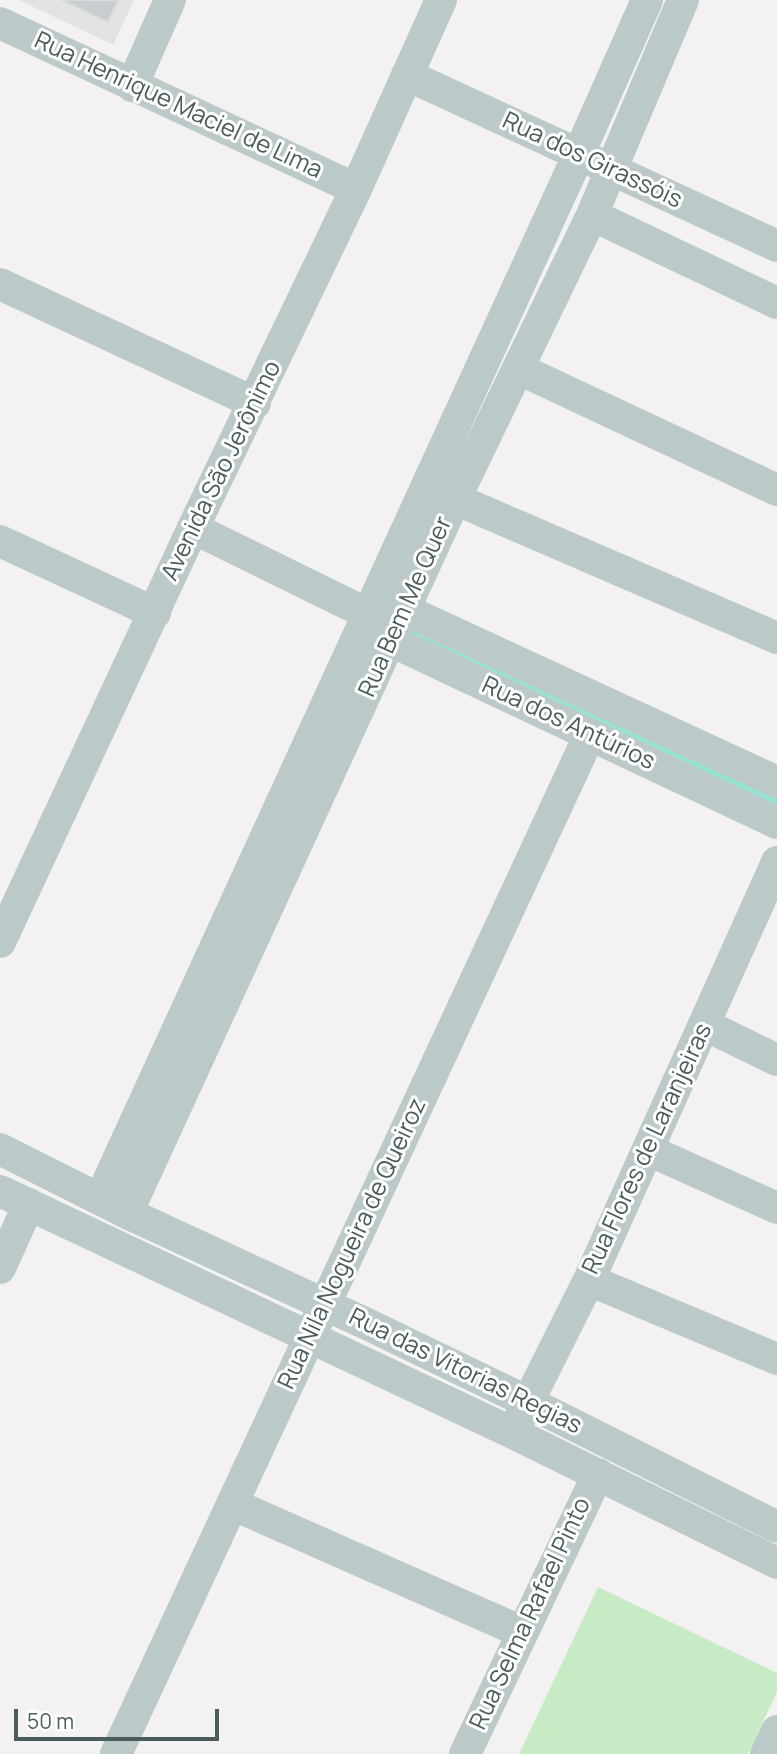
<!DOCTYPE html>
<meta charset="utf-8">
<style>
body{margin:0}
#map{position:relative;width:777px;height:1754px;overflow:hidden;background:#f3f1f2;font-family:Manrope,sans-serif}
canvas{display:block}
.scale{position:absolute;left:14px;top:1709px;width:205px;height:32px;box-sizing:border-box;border:4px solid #4b5c5c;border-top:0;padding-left:9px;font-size:21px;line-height:24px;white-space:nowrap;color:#4b5c5c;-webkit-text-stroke:5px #fff;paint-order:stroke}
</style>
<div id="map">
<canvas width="777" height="1754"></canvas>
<div class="scale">50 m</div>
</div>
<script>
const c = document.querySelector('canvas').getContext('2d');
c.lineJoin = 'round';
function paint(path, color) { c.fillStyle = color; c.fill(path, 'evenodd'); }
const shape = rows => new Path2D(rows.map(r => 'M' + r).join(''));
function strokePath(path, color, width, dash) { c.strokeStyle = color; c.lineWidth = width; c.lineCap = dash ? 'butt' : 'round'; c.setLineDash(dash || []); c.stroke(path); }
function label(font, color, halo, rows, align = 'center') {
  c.font = font + ' Manrope,sans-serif'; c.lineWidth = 6; c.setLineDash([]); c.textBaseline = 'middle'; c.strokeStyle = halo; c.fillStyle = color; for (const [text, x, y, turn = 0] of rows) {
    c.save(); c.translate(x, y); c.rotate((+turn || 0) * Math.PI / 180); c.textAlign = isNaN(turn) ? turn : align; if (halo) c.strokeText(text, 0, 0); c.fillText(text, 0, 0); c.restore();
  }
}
paint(shape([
 [19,0,134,0,113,45]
]), '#e4e2e3');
paint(shape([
 [598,1587,777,1673,777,1692,748,1754,519,1754]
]), '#c7ebc5');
strokePath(shape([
 [423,636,777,803]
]), '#97e3d1', 28);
const building = shape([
 [62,0,118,0,108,22,62,0]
]);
paint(building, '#c8ced0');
strokePath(building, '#d6dadb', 2);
strokePath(shape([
 [0,23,356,189],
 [407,75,777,246],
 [132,86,170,0],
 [592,215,777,303],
 [0,284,255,403],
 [519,369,777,490],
 [455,499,777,638],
 [193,528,368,614,391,641,777,823],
 [0,541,155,613],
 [386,612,405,610,777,782],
 [0,942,193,528,356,189,441,0],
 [705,1025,777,1060],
 [0,1149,127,1213,369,1325,528,1402,777,1527],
 [648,1150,777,1208],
 [0,1191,513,1433,777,1563],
 [100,1199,578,156,647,0],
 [127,1213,455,499,592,215,683,0],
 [0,1268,29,1204],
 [589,1280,777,1359],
 [519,1420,589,1280,777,862],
 [232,1504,522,1632],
 [116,1754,590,734],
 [465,1754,598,1474],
 [766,1754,777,1731]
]), '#bbc9c9', 32);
label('24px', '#4b5c5c', '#fff', [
 ["Rua Henrique Maciel de Lima",178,106,25],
 ["Rua dos Girassóis",592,161,25],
 ["Avenida São Jerônimo",222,471,-64],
 ["Rua Bem Me Quer",406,607,-66],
 ["Rua dos Antúrios",568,724,25],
 ["Rua Flores de Laranjeiras",648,1149,-65],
 ["Rua Nila Nogueira de Queiroz",353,1244,-65],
 ["Rua das Vitorias Regias",465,1372,26],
 ["Rua Selma Rafael Pinto",531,1614,-65]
]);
</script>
